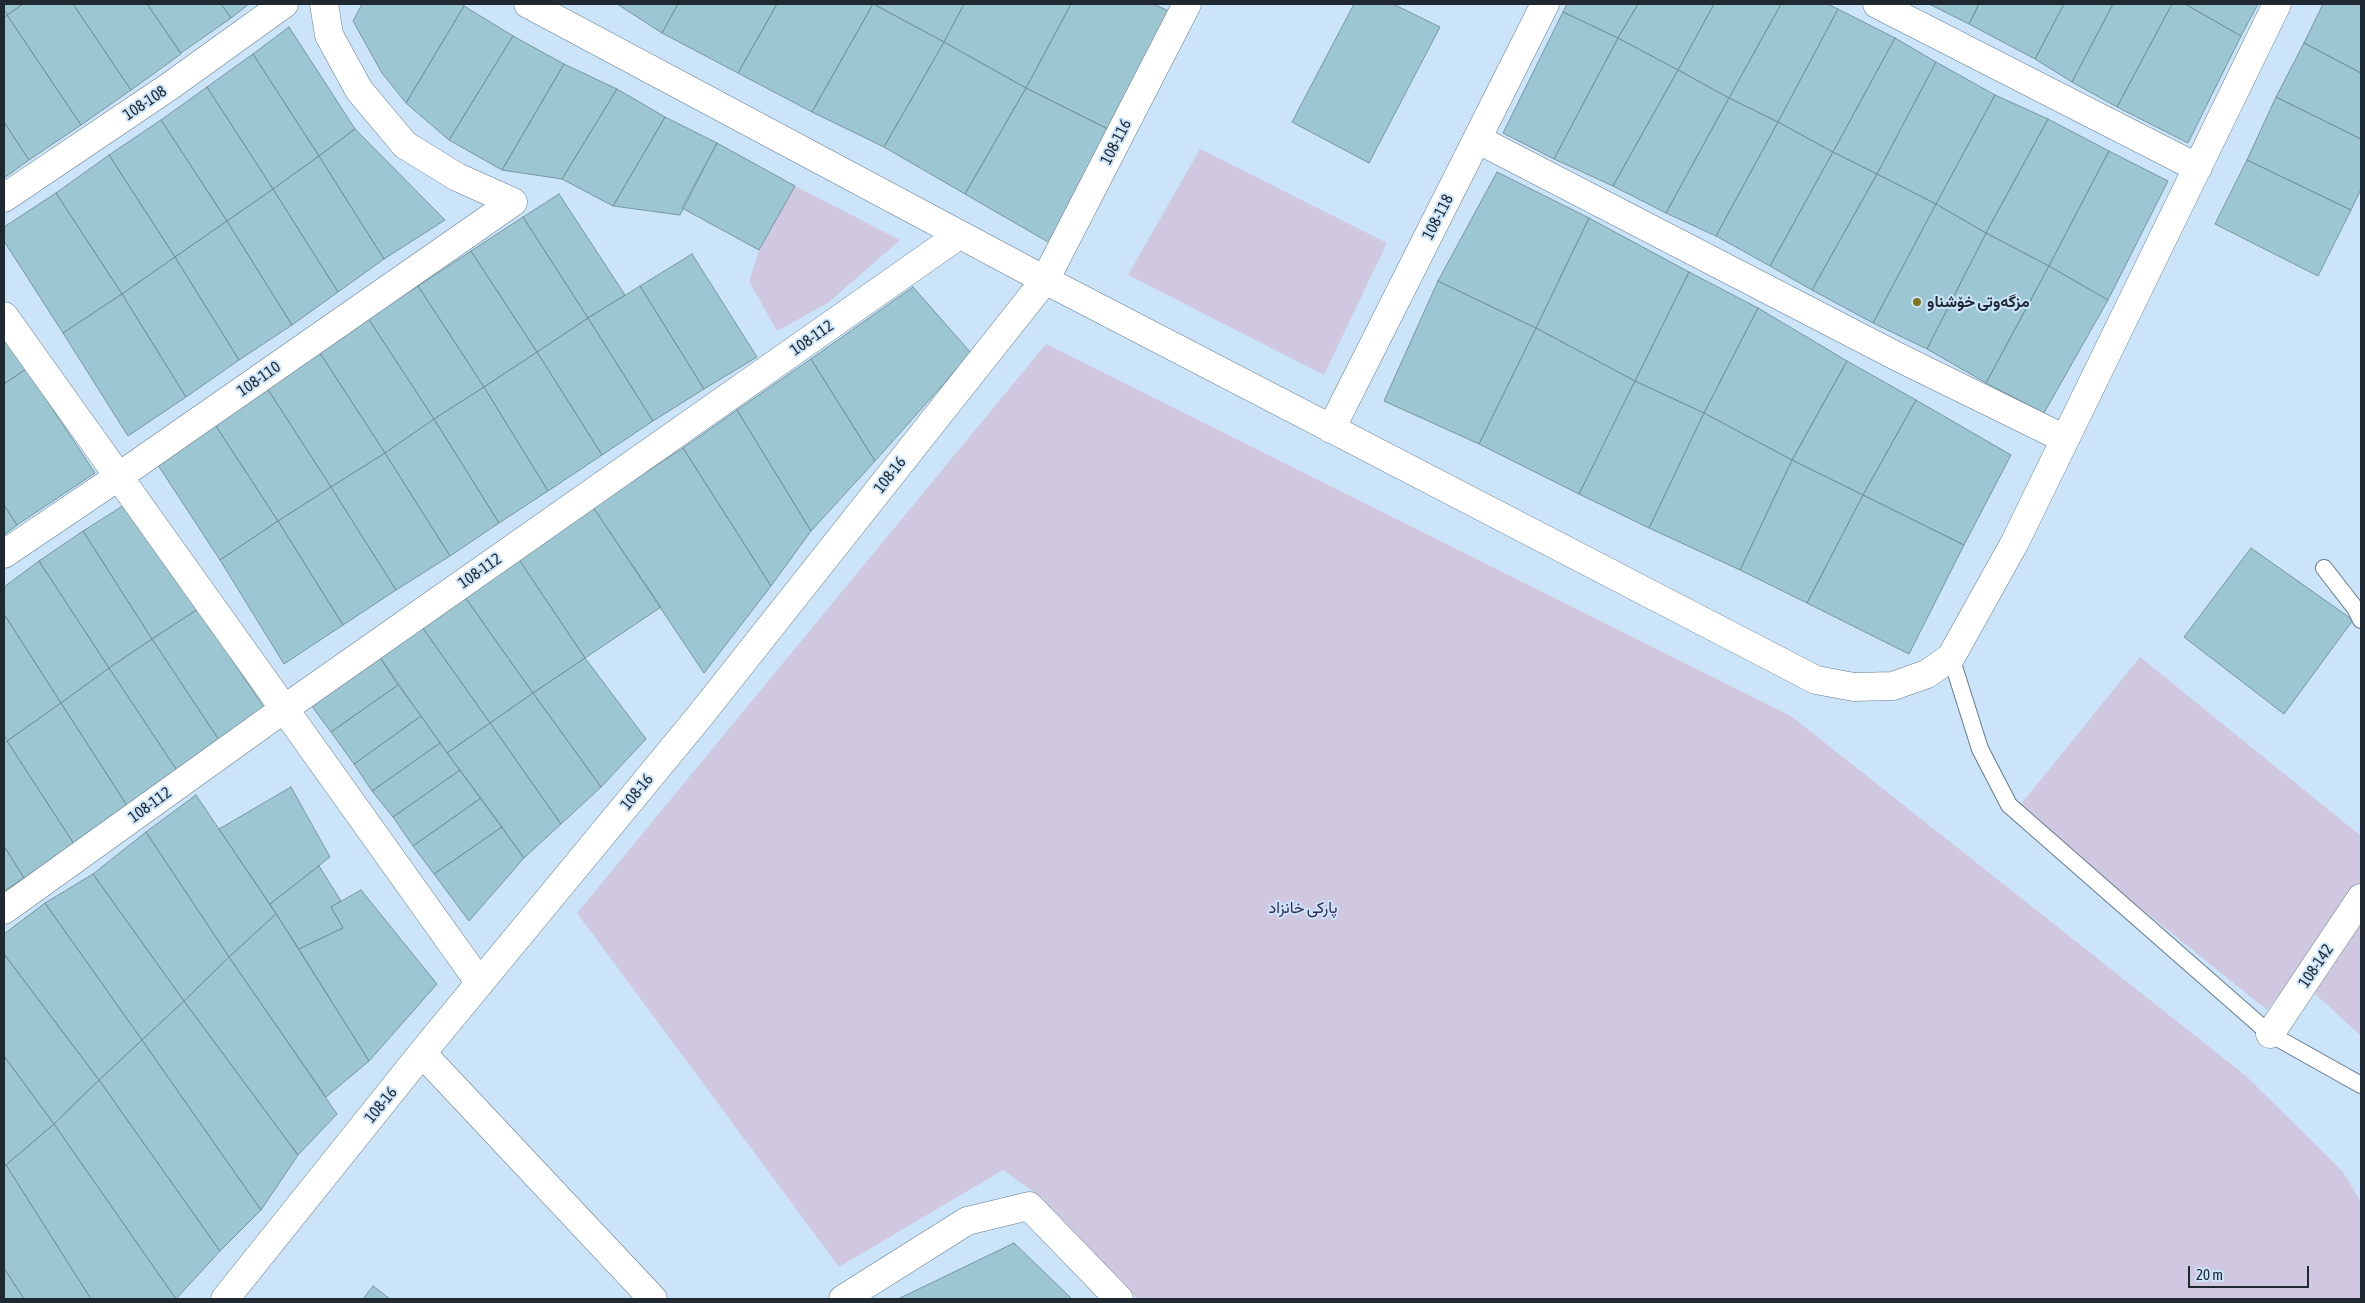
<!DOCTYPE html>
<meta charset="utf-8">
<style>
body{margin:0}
#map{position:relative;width:2365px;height:1303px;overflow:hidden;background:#cbe4f9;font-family:"Asap Condensed",sans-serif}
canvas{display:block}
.frame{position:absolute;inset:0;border:5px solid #202931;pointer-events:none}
.scale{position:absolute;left:2188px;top:1266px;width:121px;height:22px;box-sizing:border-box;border:2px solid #202931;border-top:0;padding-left:6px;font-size:15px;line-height:18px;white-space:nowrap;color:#202931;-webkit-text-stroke:4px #cbe4f9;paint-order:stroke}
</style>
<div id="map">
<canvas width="2365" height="1303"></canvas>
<div class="frame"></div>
<div class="scale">20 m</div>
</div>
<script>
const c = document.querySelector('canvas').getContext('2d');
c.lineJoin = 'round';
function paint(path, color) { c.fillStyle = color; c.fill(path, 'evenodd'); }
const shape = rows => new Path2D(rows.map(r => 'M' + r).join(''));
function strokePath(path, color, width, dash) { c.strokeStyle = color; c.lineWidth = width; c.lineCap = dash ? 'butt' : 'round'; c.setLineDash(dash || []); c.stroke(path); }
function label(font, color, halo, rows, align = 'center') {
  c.font = font + ' "Asap Condensed",Vazirmatn,sans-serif'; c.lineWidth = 4; c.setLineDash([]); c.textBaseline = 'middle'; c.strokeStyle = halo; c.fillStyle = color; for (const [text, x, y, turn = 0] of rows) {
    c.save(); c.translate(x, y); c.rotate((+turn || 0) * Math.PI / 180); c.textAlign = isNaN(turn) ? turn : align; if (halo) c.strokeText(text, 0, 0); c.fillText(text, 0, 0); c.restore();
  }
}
paint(shape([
 [1200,149,1387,243,1324,375,1128,275],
 [795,186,900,240,828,303,777,331,749,281,759,250],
 [1046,344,1791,716,2246,1076,2343,1172,2361,1202,2361,1299,1138,1299,1042,1198,1003,1170,839,1267,577,913],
 [2140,657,2361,836,2361,893,2267,1010,2017,809],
 [2361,922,2361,1036,2311,990]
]), '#d0c8e1');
const building = shape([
 [4,4,23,4,7,15,4,10,4,4],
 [23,4,73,4,131,90,81,125,7,15,23,4],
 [73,4,147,4,181,54,131,90,73,4],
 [147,4,221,4,231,18,181,53,147,4],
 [221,4,249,4,231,18,221,4],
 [362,4,461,4,464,6,406,103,382,73,353,21,362,4],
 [617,4,678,4,662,33,617,4],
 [678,4,777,4,738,73,662,33,678,4],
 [777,4,873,4,812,112,738,73,777,4],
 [873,4,944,42,884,147,812,112,873,4],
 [874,4,964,4,944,42,874,4],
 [964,4,1071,4,1026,88,944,42,964,4],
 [1071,4,1153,4,1169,11,1110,130,1026,88,1071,4],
 [1354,4,1393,4,1440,27,1369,163,1292,122,1354,4],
 [1567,4,1638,4,1618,38,1563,12,1567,4],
 [1638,4,1714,4,1678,70,1618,38,1638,4],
 [1714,4,1781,4,1729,98,1678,70,1714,4],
 [1781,4,1827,4,1838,9,1778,122,1729,98,1781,4],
 [1929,4,1979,4,1969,24,1929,4],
 [1979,4,2064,4,2035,59,1969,24,1979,4],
 [2064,4,2113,4,2072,82,2035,59,2064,4],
 [2113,4,2172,4,2117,107,2072,82,2113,4],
 [2172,4,2185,4,2241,36,2188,143,2117,107,2172,4],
 [2185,4,2258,4,2241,36,2185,4],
 [2323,4,2361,4,2361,73,2304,43,2323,4],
 [464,6,513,36,449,140,406,103,464,6],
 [1838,9,1895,38,1833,152,1778,122,1838,9],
 [1563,12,1618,38,1554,159,1503,133,1563,12],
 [7,15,81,125,29,160,4,122,4,17,7,15],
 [289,27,355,129,319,156,253,54,289,27],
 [513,36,564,64,502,170,449,140,513,36],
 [1618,38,1678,70,1613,186,1554,159,1618,38],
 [1895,38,1936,62,1877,174,1833,152,1895,38],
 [944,42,1026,88,965,194,884,147,944,42],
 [2304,43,2361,73,2361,139,2276,97,2304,43],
 [253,54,319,156,273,189,207,87,253,54],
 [1936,62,1995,95,1936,204,1877,174,1936,62],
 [564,64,617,89,562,179,502,170,564,64],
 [1678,70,1729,98,1666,213,1613,186,1678,70],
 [207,87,273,189,227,221,161,120,207,87],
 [1026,88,1110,130,1055,246,965,194,1026,88],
 [617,89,665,117,613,206,562,179,617,89],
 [1995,95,2048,119,1986,233,1936,204,1995,95],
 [2276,97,2361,139,2361,189,2351,210,2247,160,2276,97],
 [1729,98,1778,122,1716,236,1666,213,1729,98],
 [665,117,717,143,680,215,613,206,665,117],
 [2048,119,2109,151,2049,266,1986,233,2048,119],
 [161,120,227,221,175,257,109,155,161,120],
 [4,122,29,160,4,178,4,122],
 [1778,122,1833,152,1770,266,1716,236,1778,122],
 [355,129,445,220,384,259,319,156,355,129],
 [717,143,795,186,759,250,682,208,717,143],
 [2109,151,2168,181,2108,300,2049,266,2109,151],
 [1833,152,1877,174,1812,290,1770,266,1833,152],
 [109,155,175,257,122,294,56,193,109,155],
 [319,156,384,259,338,292,273,189,319,156],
 [2247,160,2351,210,2318,276,2215,224,2247,160],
 [1497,172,1589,218,1536,328,1438,281,1497,172],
 [1877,174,1936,204,1873,323,1812,290,1877,174],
 [273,189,338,292,292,325,227,221,273,189],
 [56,193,122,294,63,333,4,241,4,227,56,193],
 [559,194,625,295,588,318,523,217,559,194],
 [1936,204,1986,233,1927,349,1873,323,1936,204],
 [523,217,588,318,537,352,471,251,523,217],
 [1589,218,1689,272,1635,381,1536,328,1589,218],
 [227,221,292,325,239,360,175,257,227,221],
 [1986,233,2049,266,1986,383,1927,349,1986,233],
 [471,251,537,352,484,387,418,286,471,251],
 [692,254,757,357,704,389,640,286,692,254],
 [175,257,239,360,186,397,122,294,175,257],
 [2049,266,2108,300,2044,413,1986,383,2049,266],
 [1689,272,1758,308,1704,413,1635,381,1689,272],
 [1438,281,1536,328,1479,444,1384,401,1438,281],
 [418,286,484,387,434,419,368,318,418,286],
 [640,286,704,389,653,421,588,318,640,286],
 [913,287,971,353,875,461,811,359,913,287],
 [122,294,186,397,128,436,63,333,122,294],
 [1758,308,1847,361,1792,460,1704,413,1758,308],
 [368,318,434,419,385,453,318,350,368,318],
 [588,318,653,421,602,455,537,352,588,318],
 [1536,328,1635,381,1579,494,1479,444,1536,328],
 [4,334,26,369,4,384,4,334],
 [318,350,385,453,331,487,265,385,318,350],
 [537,352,602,455,548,491,484,387,537,352],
 [811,359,875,461,811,531,737,410,811,359],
 [1847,361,1916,400,1863,495,1792,460,1847,361],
 [26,369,95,473,17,525,4,505,4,384,26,369],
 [1635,381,1704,413,1649,528,1579,494,1635,381],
 [265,385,331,487,278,521,212,420,265,385],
 [484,387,548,491,499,523,434,419,484,387],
 [1916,400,2011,455,1964,545,1863,495,1916,400],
 [737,410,811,531,771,586,683,448,737,410],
 [1704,413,1792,460,1740,570,1649,528,1704,413],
 [434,419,499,523,450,556,385,453,434,419],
 [212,420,278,521,220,560,154,459,212,420],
 [683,448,771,586,704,673,593,507,683,448],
 [385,453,450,556,396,590,331,487,385,453],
 [1792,460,1863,495,1807,603,1740,570,1792,460],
 [331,487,396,590,343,625,278,521,331,487],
 [1863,495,1964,545,1909,654,1807,603,1863,495],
 [129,502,198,609,152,639,83,531,129,502],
 [4,505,17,525,4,535,4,505],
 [593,507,661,607,585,658,518,558,593,507],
 [278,521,343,625,284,664,220,560,278,521],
 [83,531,152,639,109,668,39,561,83,531],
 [2251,548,2353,620,2284,714,2184,637,2251,548],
 [518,558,585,658,533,693,462,593,518,558],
 [39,561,109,668,61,703,4,614,4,587,39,561],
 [462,593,533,693,490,723,420,624,462,593],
 [198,609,267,712,221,743,152,639,198,609],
 [4,614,61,703,7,741,4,735,4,614],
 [420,624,490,723,447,753,377,653,420,624],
 [152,639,221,743,178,772,109,668,152,639],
 [377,653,398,685,331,732,308,701,377,653],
 [585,658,646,739,601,787,533,693,585,658],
 [109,668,178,772,128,807,61,703,109,668],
 [398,685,421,716,354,764,331,732,398,685],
 [533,693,601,787,561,824,490,723,533,693],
 [61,703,128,807,74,844,7,741,61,703],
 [421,716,440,743,372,791,354,764,421,716],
 [490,723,561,824,524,858,447,753,490,723],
 [7,741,74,844,24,878,4,846,4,743,7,741],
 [440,743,460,770,393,817,372,791,440,743],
 [460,770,481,798,413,846,393,817,460,770],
 [291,787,330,857,270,904,219,829,291,787],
 [196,795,276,914,229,957,146,832,196,795],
 [481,798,502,827,434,874,413,846,481,798],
 [502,827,524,858,469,921,434,874,502,827],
 [146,832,229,957,184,1001,93,874,146,832],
 [4,846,24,878,4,891,4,846],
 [319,866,341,901,331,907,343,928,299,949,270,904,319,866],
 [93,874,184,1001,142,1040,45,903,93,874],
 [361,890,437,984,369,1061,299,949,343,928,331,907,361,890],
 [45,903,142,1040,99,1080,4,954,4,934,45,903],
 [276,914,369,1061,326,1097,229,957,276,914],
 [4,954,99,1080,54,1124,4,1056,4,954],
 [229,957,337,1114,298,1155,184,1001,229,957],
 [184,1001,298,1155,261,1210,142,1040,184,1001],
 [142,1040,261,1210,220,1251,99,1080,142,1040],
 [4,1056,54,1124,6,1165,4,1162,4,1056],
 [99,1080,220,1251,176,1299,54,1124,99,1080],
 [54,1124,176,1299,91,1299,6,1165,54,1124],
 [6,1165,91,1299,24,1299,4,1268,4,1167,6,1165],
 [1014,1243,1072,1299,898,1299,1014,1243],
 [4,1268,24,1299,4,1299,4,1268],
 [373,1286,390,1299,363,1299,373,1286]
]);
paint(building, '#9cc6d2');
strokePath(building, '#75979f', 1);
const service = shape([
 [2324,568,2355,608,2361,620],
 [1951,657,1980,749,2009,805,2270,1034,2361,1085]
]);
const minor = shape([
 [324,4,329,35,359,90,405,145,457,177,513,202],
 [528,4,1045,280,1816,680,1854,687,1893,686,1927,674,1951,657,2015,542,2277,4],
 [1877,4,2198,168],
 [1477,139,1898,357,2065,439],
 [4,198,170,86,284,4],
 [4,316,480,983],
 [1331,429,1545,4],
 [4,554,118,477,513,202],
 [4,910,284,709,959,235],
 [2270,1034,2361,898],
 [422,1053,653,1299],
 [225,1299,422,1053,699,717,1045,280,1187,4],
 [843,1299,967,1221,1029,1206,1119,1299]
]);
strokePath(service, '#647b8e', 18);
strokePath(minor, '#647b8e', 29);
strokePath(service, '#fff', 16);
strokePath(minor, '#fff', 28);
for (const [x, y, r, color] of [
 [1917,302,5,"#817619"]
]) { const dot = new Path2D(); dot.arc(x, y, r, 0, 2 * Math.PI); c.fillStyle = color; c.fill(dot); strokePath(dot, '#cbe4f9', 2); }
label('16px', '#202931', '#cbe4f9', [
 ["108-108",145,103,-34],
 ["108-116",1116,142,-63],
 ["108-118",1438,217,-63],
 ["108-112",812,338,-35],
 ["108-110",259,379,-35],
 ["108-16",890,475,-52],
 ["108-112",480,571,-35],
 ["108-16",637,792,-51],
 ["108-112",150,805,-36],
 ["108-142",2316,966,-56],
 ["108-16",381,1105,-51]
]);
label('bold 16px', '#202931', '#cbe4f9', [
 ["مزگەوتی خۆشناو",1927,302]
], 'left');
label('16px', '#382752', '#cbe4f9', [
 ["پارکی خانزاد",1303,908]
]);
</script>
